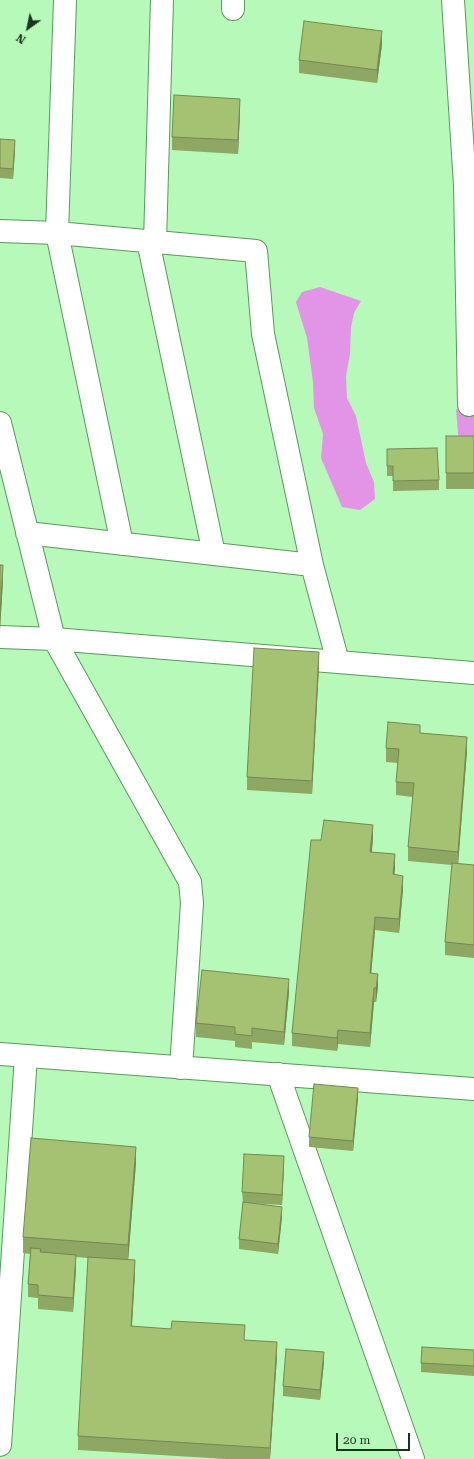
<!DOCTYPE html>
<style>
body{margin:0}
#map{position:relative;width:474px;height:1459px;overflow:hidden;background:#b6f9b8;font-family:"Roboto Serif",serif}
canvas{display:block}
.north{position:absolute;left:8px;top:8px;width:40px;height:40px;-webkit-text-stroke:3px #b6f9b8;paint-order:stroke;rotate:213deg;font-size:11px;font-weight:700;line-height:16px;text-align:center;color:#1a351c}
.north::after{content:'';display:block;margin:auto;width:14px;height:18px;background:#1a351c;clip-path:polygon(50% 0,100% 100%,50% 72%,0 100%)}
.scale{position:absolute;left:336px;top:1433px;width:74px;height:18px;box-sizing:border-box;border:2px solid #1a351c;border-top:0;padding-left:5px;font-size:12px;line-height:14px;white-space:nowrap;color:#1a351c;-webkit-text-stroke:3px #b6f9b8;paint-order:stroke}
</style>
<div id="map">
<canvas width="474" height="1459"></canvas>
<div class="north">N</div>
<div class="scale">20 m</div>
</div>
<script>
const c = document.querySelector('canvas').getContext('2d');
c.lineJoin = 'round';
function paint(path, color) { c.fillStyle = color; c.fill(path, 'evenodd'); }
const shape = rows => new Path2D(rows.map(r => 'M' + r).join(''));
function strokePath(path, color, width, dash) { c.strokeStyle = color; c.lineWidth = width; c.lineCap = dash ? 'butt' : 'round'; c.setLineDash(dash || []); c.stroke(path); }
paint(shape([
 [320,287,361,301,354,313,351,327,350,354,346,376,347,398,356,416,366,463,374,482,375,499,360,510,342,507,321,458,323,434,314,408,313,382,307,338,296,302,302,292],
 [456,409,474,413,474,446,459,445]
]), '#e295e6');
const minor = shape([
 [65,0,57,233,122,544],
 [453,0,465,185,469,405],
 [233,9,233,0],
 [0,231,57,233,256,251,263,334,312,565,338,662],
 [148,241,214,554],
 [155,242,162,0],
 [0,423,54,639,190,882,192,903,181,1068],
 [27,533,312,565],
 [0,637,54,639,474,673],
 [278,1074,413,1459],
 [0,1445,26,1056]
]);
const tertiary = shape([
 [0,1054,474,1089]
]);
strokePath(minor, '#5a995d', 24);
strokePath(tertiary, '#5a995d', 24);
strokePath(minor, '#fff', 22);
strokePath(tertiary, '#fff', 22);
paint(shape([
 [382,44,377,83,299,73,299,60],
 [240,112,238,154,172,150,172,137],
 [0,139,15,150,13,179,0,178],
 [446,436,474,436,474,489,446,489],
 [387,449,439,480,439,490,393,491,393,476,387,476],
 [0,565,3,579,0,630],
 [319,666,312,794,247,790,247,777],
 [420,733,467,751,458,864,474,865,474,958,445,955,445,942,452,865,408,861,408,847,413,797,396,795,396,782,398,763,386,762,386,748],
 [373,838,372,852,395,868,394,875,403,889,399,933,375,930,371,973,378,987,376,1002,374,1002,370,1047,338,1044,337,1051,292,1046,292,1033,321,840],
 [289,992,284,1045,252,1042,252,1049,235,1047,235,1041,196,1037,196,1023],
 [358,1098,353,1151,309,1147,309,1137],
 [136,1163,128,1259,135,1273,132,1326,245,1340,277,1356,270,1459,226,1459,78,1450,78,1436,88,1258,76,1257,76,1269,73,1312,38,1309,38,1298,28,1297,28,1284,30,1254,23,1253,23,1237],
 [284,1166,282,1205,248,1203,282,1217,278,1254,239,1249,239,1239,243,1202,242,1192],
 [474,1350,474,1376,421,1372,421,1363],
 [324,1362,320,1400,283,1396,283,1386]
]), '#8ea763');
paint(shape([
 [382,31,382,44,377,83,377,70],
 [240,99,240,112,238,154,238,140],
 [15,140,15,150,13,179,13,169],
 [3,565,3,579,0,630,0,616],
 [319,652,319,666,312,794,312,781],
 [467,737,467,751,458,865,458,852],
 [373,825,373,838,370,865,370,852],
 [395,854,395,868,393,888,393,874],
 [403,876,403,889,399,933,399,919],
 [375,917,375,930,370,987,370,973],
 [378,974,378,987,376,1002,376,988],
 [289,979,289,992,284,1045,284,1032],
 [374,988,374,1002,370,1047,370,1033],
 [338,1030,338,1044,337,1051,337,1038],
 [358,1088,358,1098,353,1151,353,1141],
 [136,1147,136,1163,128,1262,128,1245],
 [284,1156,284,1166,282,1205,282,1195],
 [282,1207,282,1217,278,1254,278,1244],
 [76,1255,76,1269,73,1312,73,1298],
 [135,1260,135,1273,131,1340,131,1326],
 [277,1342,277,1356,270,1459,270,1448],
 [324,1352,324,1362,320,1400,320,1390]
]), '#748850');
const building = shape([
 [304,21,382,31,377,70,299,60,304,21],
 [174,95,240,99,238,140,172,137,174,95],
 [0,139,15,140,13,169,0,168,0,139],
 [446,436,474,436,474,473,446,473,446,436],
 [437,448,439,480,393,481,393,466,387,466,387,449,437,448],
 [0,565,3,565,0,616,0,565],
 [254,648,319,652,312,781,247,777,254,648],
 [388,722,420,725,420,733,467,737,458,852,408,847,414,783,396,782,399,749,386,748,388,722],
 [324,820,373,825,370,852,395,854,393,874,403,876,399,919,375,917,370,973,378,974,376,988,374,988,370,1033,338,1030,337,1038,292,1033,311,840,321,840,324,820],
 [452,863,474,865,474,945,445,942,452,863],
 [202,970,289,979,284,1032,252,1028,252,1036,235,1034,235,1027,196,1023,202,970],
 [314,1084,358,1088,353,1141,309,1137,314,1084],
 [31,1138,136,1147,128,1245,23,1237,31,1138],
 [244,1154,284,1156,282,1195,242,1192,244,1154],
 [243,1202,282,1207,278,1244,239,1239,243,1202],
 [31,1248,41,1249,40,1252,76,1255,73,1298,38,1295,38,1285,28,1284,31,1248],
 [88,1257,135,1260,131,1326,171,1329,172,1321,245,1325,244,1340,277,1342,270,1448,78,1436,88,1257],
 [422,1347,474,1350,474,1366,421,1363,422,1347],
 [286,1349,324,1352,320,1390,283,1386,286,1349]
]);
paint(building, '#a5c273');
strokePath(building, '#748850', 1);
</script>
